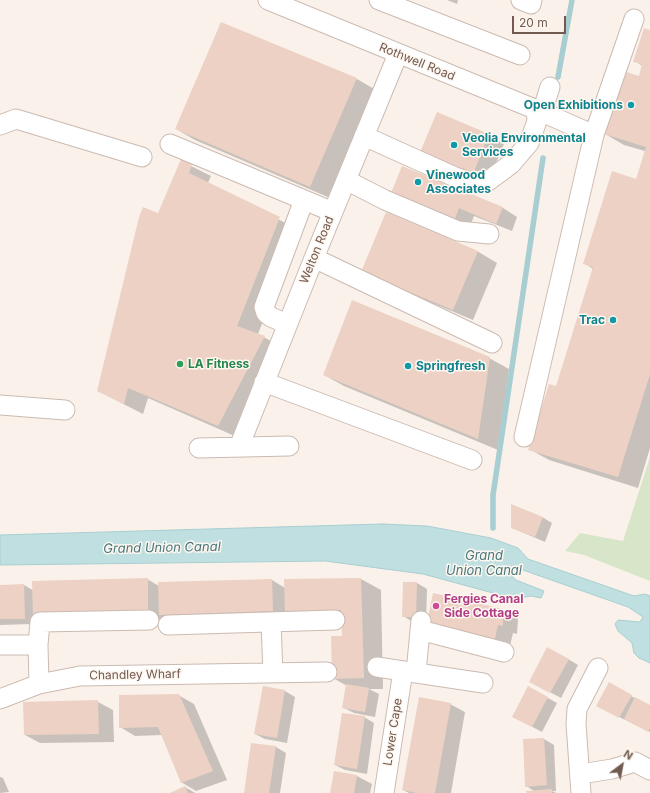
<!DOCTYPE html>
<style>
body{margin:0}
#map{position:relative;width:650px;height:793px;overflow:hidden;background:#faf2ea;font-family:Inter,sans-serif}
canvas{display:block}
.north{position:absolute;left:602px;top:745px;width:40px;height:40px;-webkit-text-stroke:3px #fdf7f0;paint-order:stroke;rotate:32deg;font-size:11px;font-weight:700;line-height:16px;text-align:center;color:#725a50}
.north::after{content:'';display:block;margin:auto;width:14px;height:18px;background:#725a50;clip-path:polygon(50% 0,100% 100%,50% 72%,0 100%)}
.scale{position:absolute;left:512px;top:16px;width:54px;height:18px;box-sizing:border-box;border:2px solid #725a50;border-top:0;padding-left:5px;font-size:12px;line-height:14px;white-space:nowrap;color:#725a50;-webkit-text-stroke:3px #fdf7f0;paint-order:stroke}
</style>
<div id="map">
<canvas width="650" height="793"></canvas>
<div class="north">N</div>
<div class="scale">20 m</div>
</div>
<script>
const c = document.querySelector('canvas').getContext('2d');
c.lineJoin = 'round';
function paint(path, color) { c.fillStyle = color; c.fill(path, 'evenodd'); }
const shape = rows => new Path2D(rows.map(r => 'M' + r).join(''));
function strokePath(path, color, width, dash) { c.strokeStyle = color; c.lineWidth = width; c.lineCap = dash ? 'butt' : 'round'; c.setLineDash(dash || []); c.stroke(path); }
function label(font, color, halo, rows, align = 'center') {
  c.font = font + ' Inter,sans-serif'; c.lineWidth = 3; c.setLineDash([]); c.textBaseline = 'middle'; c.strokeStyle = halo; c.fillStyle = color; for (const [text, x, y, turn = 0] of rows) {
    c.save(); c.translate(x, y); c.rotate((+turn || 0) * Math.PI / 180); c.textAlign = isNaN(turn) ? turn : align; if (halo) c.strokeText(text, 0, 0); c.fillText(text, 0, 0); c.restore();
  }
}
paint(shape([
 [650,457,650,581,584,555,565,551,580,533,623,541]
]), '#d7e6c9');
const water = shape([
 [382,524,427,526,491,538,518,548,528,559,634,596,645,594,650,596,650,663,639,658,634,653,632,643,618,631,615,624,618,620,640,622,643,617,628,607,520,569,512,570,509,572,510,574,516,580,544,591,541,598,531,596,515,599,423,574,325,561,0,565,0,535,382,524]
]);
paint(water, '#c0dfe1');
strokePath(water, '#a8ced2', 1);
paint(shape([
 [447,0,458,0,457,4],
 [650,31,650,448,638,488,549,460,529,449,557,387,593,269,584,263,637,180,645,151,624,145,605,134,639,77,643,66,634,61],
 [357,79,376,90,330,198,195,140,176,129],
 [438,113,489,135,504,144,486,187,434,165],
 [181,161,211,176,208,183,299,230,258,334,284,348,237,437,148,398,143,414,98,391,158,215],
 [403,167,503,208,517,217,512,231,474,216,468,232,405,206],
 [477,251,497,263,473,320,382,282],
 [489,358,509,369,498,450,344,386,324,375],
 [542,517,552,523,545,542,512,528],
 [147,579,159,586,272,580,285,588,285,580,361,579,381,590,383,689,369,689,379,694,375,717,354,713,344,708,347,686,333,678,343,637,342,621,175,623,163,616,163,620,0,625,0,586,24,585,34,591],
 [417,583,427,589,426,623,413,622,403,616],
 [503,610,518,619,517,634,513,633,509,650,428,623],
 [568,659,578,665,561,698,540,687],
 [263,687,285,691,295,697,287,743,265,739,255,734],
 [178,695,194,704,227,780,196,791,181,782,163,735,135,736,120,727],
 [631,696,650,706,650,732,607,711],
 [548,698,557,703,542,732,523,722],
 [98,702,113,710,114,742,40,743,25,735],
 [450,704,465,712,451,793,409,793,403,790],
 [364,717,374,723,367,774,345,770,335,765],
 [544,739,554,745,556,791,552,791,556,793,528,793,536,792,526,786],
 [252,744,276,747,286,753,280,793,245,793],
 [357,776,372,784,370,793,331,793],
 [0,777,3,778,9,792,0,793],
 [185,787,195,793,172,793]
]), '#0003');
strokePath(shape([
 [558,77,572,0],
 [493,528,493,495,543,158]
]), '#a8ced2', 5.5);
paint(shape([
 [221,22,357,78,310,187,175,129],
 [644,28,650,30,650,374,618,477,528,450,549,384,556,386,593,267,583,264,612,171,636,179,646,147,604,134,623,71,639,76,642,64,633,62],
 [437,112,489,134,471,179,418,157],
 [181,159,192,164,189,173,280,217,237,326,265,336,218,426,128,388,124,404,97,391,139,217,143,207,158,213],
 [402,166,503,207,496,224,459,208,453,224,389,198],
 [386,212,478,251,453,310,361,272],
 [352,300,490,357,478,439,323,375],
 [511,504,543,517,535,537,511,528],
 [148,578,148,612,33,615,32,581],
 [361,578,364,678,332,679,331,636,342,636,341,610,285,612,284,579],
 [272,579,273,611,159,615,158,582],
 [403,582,417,582,416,617,402,617],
 [24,584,25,619,0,619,0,585],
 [433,593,503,609,503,626,498,625,494,643,484,640,485,636,427,623],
 [547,647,569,659,550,693,529,682],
 [609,682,632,695,619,718,596,706],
 [346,684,369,688,365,712,342,708],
 [263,686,285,690,277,738,254,734],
 [528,686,548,697,532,727,512,717],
 [179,694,213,771,181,783,158,727,119,728,119,695],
 [419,697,451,703,435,793,417,793,402,790],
 [635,697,650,705,650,728,648,732,624,719],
 [98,700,99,734,24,735,23,702],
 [342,713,365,716,357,769,334,765],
 [544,738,547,785,525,787,523,739],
 [251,743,276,746,269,793,244,793],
 [334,771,357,775,354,793,330,793],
 [185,786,188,793,170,793],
 [552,789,552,793,527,793,526,791]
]), '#ecd1c4');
const minor = shape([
 [268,0,542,112,550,87],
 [379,0,520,55],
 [521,0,531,4,532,0],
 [542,112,594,135],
 [0,125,16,119,142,157],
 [364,136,455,177,469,182,479,183,488,181,511,164,529,143,537,121,536,110],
 [170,144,333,212],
 [346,180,385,200,458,231,489,234],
 [314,258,492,343],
 [287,324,271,317,266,313,264,307,304,200],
 [264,382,472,460],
 [0,405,65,410],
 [524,437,594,135,634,19],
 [239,447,314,258,398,54],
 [199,448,289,446],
 [271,622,273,673],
 [168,625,335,620],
 [420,630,504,652],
 [0,645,38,645],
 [377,667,483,683],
 [416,672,421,621],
 [39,684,38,645,40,622,149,620],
 [0,699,39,684,80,676,327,672],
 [581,774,612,769,635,762,650,770],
 [384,793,403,671],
 [581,793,576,724,577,709,598,668]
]);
strokePath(minor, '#cbbab1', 21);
strokePath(minor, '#fff', 19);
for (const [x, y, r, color] of [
 [631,105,4,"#0f9aa8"],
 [454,145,4,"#0f9aa8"],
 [418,182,4,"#0f9aa8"],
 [613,320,4,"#0f9aa8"],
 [180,364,4,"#2e9e5b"],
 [408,366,4,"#0f9aa8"],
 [436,606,4,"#d1479c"]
]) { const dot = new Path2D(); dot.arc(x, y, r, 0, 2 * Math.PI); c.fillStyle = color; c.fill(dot); strokePath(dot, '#fdf7f0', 1.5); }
label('12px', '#725a50', '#fdf7f0', [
 ["Rothwell Road",417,62,22],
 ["Welton Road",317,250,-68],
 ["Chandley Wharf",135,675,-1],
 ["Lower Cape",393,732,-81]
]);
label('bold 12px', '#0d838f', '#fdf7f0', [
 ["Open Exhibitions",623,105,"right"],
 ["Veolia Environmental",462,138],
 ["Services",462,152],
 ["Vinewood",426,175],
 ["Associates",426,189],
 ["Trac",605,320,"right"],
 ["Springfresh",416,366]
], 'left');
label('bold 12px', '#27864d', '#fdf7f0', [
 ["LA Fitness",188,364]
], 'left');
label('bold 12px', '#b23c85', '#fdf7f0', [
 ["Fergies Canal",444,599],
 ["Side Cottage",444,613]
], 'left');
label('italic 13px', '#49777b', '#fdf7f0', [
 ["Grand Union Canal",162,548,-1],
 ["Grand",484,556],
 ["Union Canal",484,571]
]);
</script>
